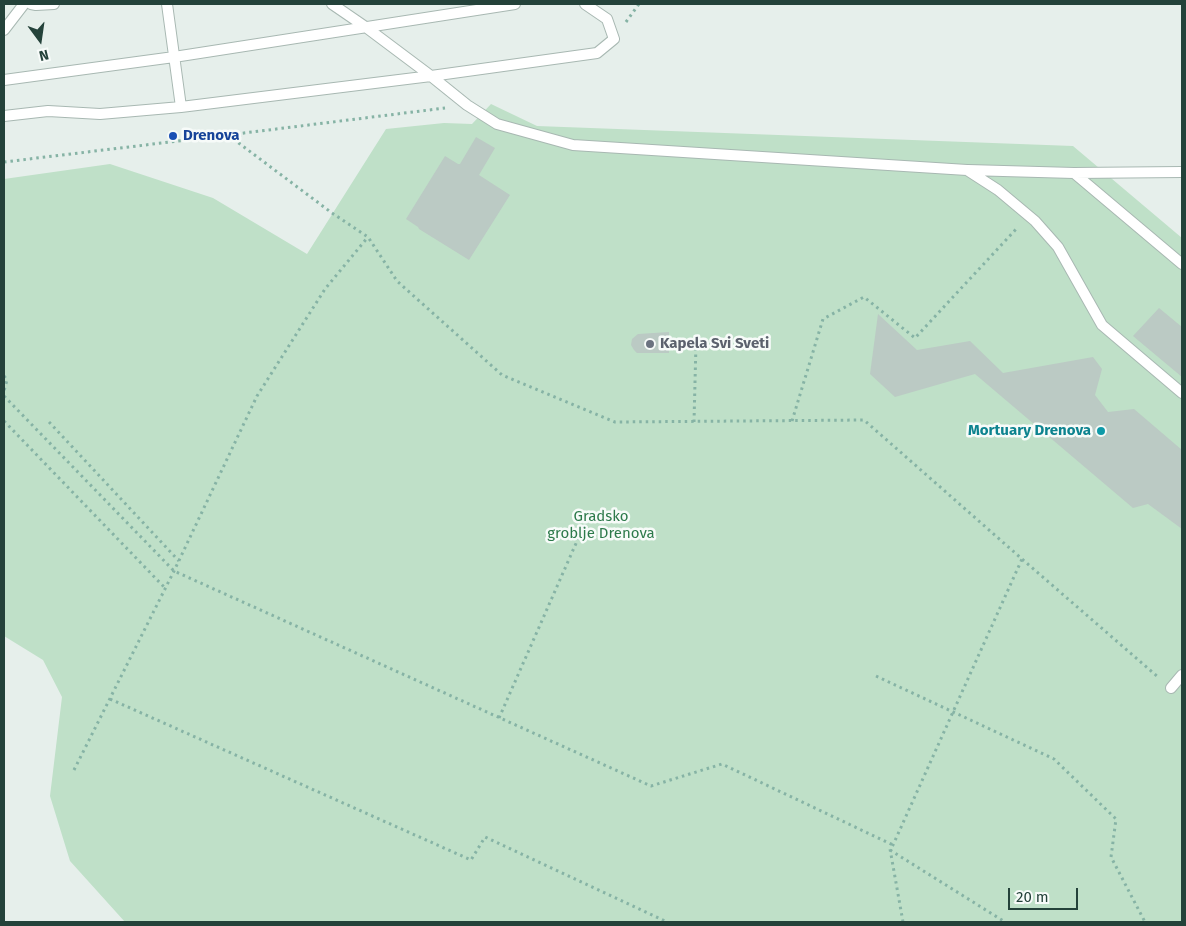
<!DOCTYPE html>
<style>
body{margin:0}
#map{position:relative;width:1186px;height:926px;overflow:hidden;background:#e6efeb;font-family:"Fira Sans",sans-serif}
canvas{display:block}
.frame{position:absolute;inset:0;border:5px solid #24423a;pointer-events:none}
.north{position:absolute;left:15px;top:15px;width:50px;height:50px;-webkit-text-stroke:4px #f7fbf9;paint-order:stroke;rotate:166deg;font-size:14px;font-weight:700;line-height:20px;text-align:center;color:#24423a}
.north::after{content:'';display:block;margin:auto;width:18px;height:22px;background:#24423a;clip-path:polygon(50% 0,100% 100%,50% 72%,0 100%)}
.scale{position:absolute;left:1008px;top:888px;width:70px;height:22px;box-sizing:border-box;border:2px solid #24423a;border-top:0;padding-left:6px;font-size:15px;line-height:18px;white-space:nowrap;color:#24423a;-webkit-text-stroke:4px #f7fbf9;paint-order:stroke}
</style>
<div id="map">
<canvas width="1186" height="926"></canvas>
<div class="frame"></div>
<div class="north">N</div>
<div class="scale">20 m</div>
</div>
<script>
const c = document.querySelector('canvas').getContext('2d');
c.lineJoin = 'round';
function paint(path, color) { c.fillStyle = color; c.fill(path, 'evenodd'); }
const shape = rows => new Path2D(rows.map(r => 'M' + r).join(''));
function strokePath(path, color, width, dash) { c.strokeStyle = color; c.lineWidth = width; c.lineCap = dash ? 'butt' : 'round'; c.setLineDash(dash || []); c.stroke(path); }
function label(font, color, halo, rows, align = 'center') {
  c.font = font + ' "Fira Sans",sans-serif'; c.lineWidth = 5; c.setLineDash([]); c.textBaseline = 'middle'; c.strokeStyle = halo; c.fillStyle = color; for (const [text, x, y, turn = 0] of rows) {
    c.save(); c.translate(x, y); c.rotate((+turn || 0) * Math.PI / 180); c.textAlign = isNaN(turn) ? turn : align; if (halo) c.strokeText(text, 0, 0); c.fillText(text, 0, 0); c.restore();
  }
}
paint(shape([
 [491,104,537,126,1073,146,1182,238,1182,922,125,922,70,861,50,796,62,697,43,660,4,636,4,179,110,164,213,198,307,254,386,129,444,123,472,124]
]), '#bfe0c8');
paint(shape([
 [476,137,495,148,479,175,510,195,469,260,419,229,418,227,406,219,445,156,458,164,460,164],
 [1159,308,1182,327,1182,377,1133,336],
 [878,314,917,350,970,341,1003,373,1093,357,1102,369,1095,395,1108,412,1134,409,1182,450,1182,529,1148,504,1133,508,975,374,895,397,870,374],
 [669,332,669,353,637,353,634,350,631,345,632,339,638,334]
]), '#bbcac4');
const service = shape([
 [31,4,36,5,54,4],
 [167,4,181,107],
 [332,4,367,28,431,76,467,105,497,124,573,145,967,170,998,190,1035,221,1058,247,1102,325,1182,393],
 [4,30,24,4],
 [4,80,174,57,515,4],
 [4,116,48,111,100,114,181,107,431,76,597,53,614,39,607,19,585,4],
 [968,170,1074,173,1182,172],
 [1074,173,1182,264],
 [1171,688,1182,675]
]);
strokePath(service, '#a8b8b2', 12);
strokePath(shape([
 [626,22,639,4],
 [228,135,332,213,368,237,397,281,502,375,615,422,864,420,1022,559,1158,677],
 [4,162,228,135,445,108],
 [4,376,7,380,4,391],
 [4,396,174,571,651,786,722,764,893,845],
 [4,421,165,588],
 [792,421,823,319,864,297,915,338,1018,227],
 [49,422,179,561],
 [694,422,696,343],
 [876,676,1054,759,1116,819,1111,857,1145,922],
 [110,699,471,860,485,837,667,922],
 [499,718,585,523],
 [74,770,174,571,257,396,325,289,368,237],
 [890,850,1005,922],
 [903,922,890,849,893,845,1022,559]
]), '#86b3a5', 3, [2.5, 4]);
strokePath(service, '#fff', 10);
for (const [x, y, r, color] of [
 [173,136,5,"#1a4fb4"],
 [650,344,5,"#6b7280"],
 [1101,431,5,"#0f9aa8"]
]) { const dot = new Path2D(); dot.arc(x, y, r, 0, 2 * Math.PI); c.fillStyle = color; c.fill(dot); strokePath(dot, '#f7fbf9', 2); }
label('bold 15px', '#164399', '#f7fbf9', [
 ["Drenova",183,136]
], 'left');
label('bold 15px', '#5b616d', '#f7fbf9', [
 ["Kapela Svi Sveti",660,344]
], 'left');
label('bold 15px', '#0d838f', '#f7fbf9', [
 ["Mortuary Drenova",1091,431]
], 'right');
label('15px', '#2d7a4b', '#f7fbf9', [
 ["Gradsko",601,517],
 ["groblje Drenova",601,534]
]);
</script>
